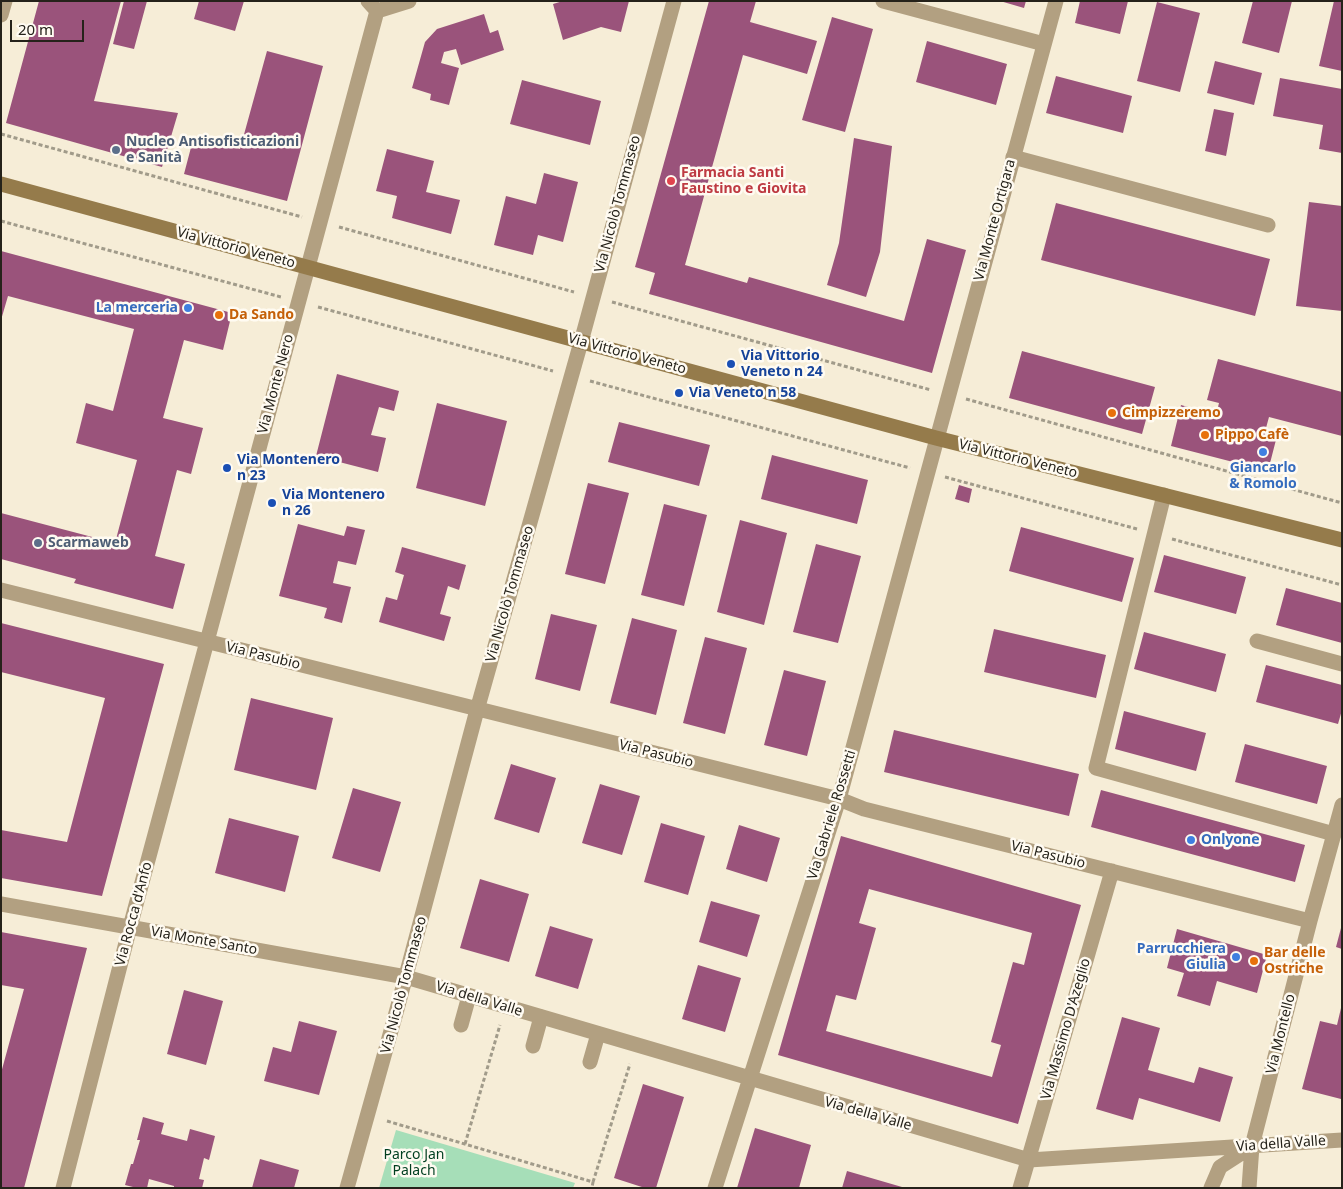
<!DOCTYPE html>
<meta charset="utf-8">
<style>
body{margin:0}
#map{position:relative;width:1343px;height:1189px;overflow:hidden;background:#f6edd7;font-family:"Noto Sans",sans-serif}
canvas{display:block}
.frame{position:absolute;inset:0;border:2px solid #25221a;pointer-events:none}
.scale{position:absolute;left:10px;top:20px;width:74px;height:22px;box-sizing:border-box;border:2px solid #25221a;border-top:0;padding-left:6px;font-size:15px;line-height:18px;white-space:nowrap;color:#25221a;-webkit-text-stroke:4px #fffbf2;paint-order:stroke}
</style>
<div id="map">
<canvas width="1343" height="1189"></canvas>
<div class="frame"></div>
<div class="scale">20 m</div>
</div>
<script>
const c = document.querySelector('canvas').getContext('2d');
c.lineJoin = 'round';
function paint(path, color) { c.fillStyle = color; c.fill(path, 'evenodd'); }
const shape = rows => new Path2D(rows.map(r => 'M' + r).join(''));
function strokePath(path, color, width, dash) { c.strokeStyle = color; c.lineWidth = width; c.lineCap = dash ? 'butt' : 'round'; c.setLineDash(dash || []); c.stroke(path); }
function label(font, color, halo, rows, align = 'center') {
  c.font = font + ' "Noto Sans",sans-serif'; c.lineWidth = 5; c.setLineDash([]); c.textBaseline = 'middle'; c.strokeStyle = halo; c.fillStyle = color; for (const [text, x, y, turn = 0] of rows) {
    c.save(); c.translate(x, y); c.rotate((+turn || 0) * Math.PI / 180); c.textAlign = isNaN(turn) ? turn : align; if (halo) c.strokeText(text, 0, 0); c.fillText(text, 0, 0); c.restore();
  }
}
paint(shape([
 [396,1130,575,1183,573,1188,379,1188]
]), '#a6deb8');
paint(shape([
 [39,1,121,1,94,101,178,113,162,167,6,123],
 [124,1,147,1,134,49,113,44],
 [199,1,244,1,235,31,194,19],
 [563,1,629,1,621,32,601,27,563,40,553,4],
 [709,1,756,1,750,22,817,41,807,74,743,55,685,265,747,283,749,277,904,321,927,239,966,250,932,373,649,294,655,273,635,267],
 [1000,1,1026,1,1024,8],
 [1080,1,1128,1,1120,34,1075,23],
 [1253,1,1292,1,1279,53,1242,43],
 [1334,1,1342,1,1342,71,1319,66],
 [1157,2,1200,13,1180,92,1137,81],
 [484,14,490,33,498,30,504,50,461,65,456,49,444,52,441,63,459,68,449,105,430,100,431,94,412,88,425,42,437,29],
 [832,17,873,29,845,132,802,120],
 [927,41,1007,64,996,105,916,82],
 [267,51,323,66,287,201,184,174,194,136,240,149],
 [1215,61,1262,73,1254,105,1207,93],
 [1056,76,1132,96,1123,133,1046,113],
 [1280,78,1342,89,1342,153,1319,149,1323,125,1273,116],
 [522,80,601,101,590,145,510,124],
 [1214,109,1234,113,1226,156,1205,151],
 [854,138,892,146,880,252,866,297,827,285,839,243],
 [387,149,434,161,426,192,460,200,451,234,392,218,397,196,376,191],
 [544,173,578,182,563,242,538,235,533,255,494,245,506,196,536,204],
 [1309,202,1342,206,1342,311,1296,306],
 [1056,203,1270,259,1255,316,1041,260],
 [1,251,232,313,223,350,184,340,163,418,203,428,191,474,177,470,155,556,185,564,173,609,74,583,76,579,1,559,1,513,115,543,137,460,76,443,86,403,113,411,134,329,8,296,1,320],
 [1022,351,1155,387,1142,434,1009,398],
 [1218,359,1342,392,1342,436,1269,417,1266,428,1278,432,1268,471,1171,446,1181,405,1216,415,1219,403,1207,400],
 [337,374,399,391,394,411,379,407,371,435,386,438,378,472,316,456],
 [437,403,507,421,485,506,416,488],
 [619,422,710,445,699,486,608,462],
 [772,455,868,480,857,524,761,499],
 [588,483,629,493,605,584,565,574],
 [959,485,972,489,969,503,955,499],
 [664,504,707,515,684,606,641,595],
 [740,520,787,533,764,625,717,612],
 [298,524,344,536,347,526,365,530,356,565,338,561,333,583,351,587,342,623,324,618,327,608,279,596],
 [1021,527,1134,558,1122,602,1009,571],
 [816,544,861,556,838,643,793,632],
 [402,547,466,565,459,590,448,586,440,614,451,617,444,641,379,622,386,597,397,600,404,575,395,572],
 [1164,555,1246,577,1236,614,1154,592],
 [1286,588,1342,603,1342,643,1276,625],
 [551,614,597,625,580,691,535,679],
 [632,618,677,630,656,715,610,703],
 [1,623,164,664,102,896,1,878,1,830,67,842,105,698,1,672],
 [994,629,1106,655,1096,698,984,672],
 [1144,632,1226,654,1216,692,1134,669],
 [705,637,747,648,725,734,683,723],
 [1266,665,1342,685,1342,710,1338,724,1256,702],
 [784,670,826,681,807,756,764,745],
 [251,698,333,718,316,790,234,770],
 [1124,711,1206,733,1196,771,1115,749],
 [894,730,1079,774,1069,816,884,772],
 [1245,744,1327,766,1317,804,1235,782],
 [511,764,556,778,539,833,494,819],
 [600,784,640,796,622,855,582,843],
 [353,788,401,802,380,872,332,858],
 [1101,790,1305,845,1295,882,1091,827],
 [229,818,299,836,285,892,215,873],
 [661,823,705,836,688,895,644,882],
 [739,825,780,838,767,882,726,869],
 [841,836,1081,905,1018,1124,778,1055],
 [869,889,1032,933,1024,965,1013,962,991,1042,1001,1045,992,1077,826,1031,836,995,856,1000,876,928,859,923],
 [480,879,529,894,509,962,460,948],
 [711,901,760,915,747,957,699,942],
 [550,926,593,939,578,989,535,976],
 [1341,928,1342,928,1342,949,1336,947],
 [1177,929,1267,955,1257,993,1217,981,1210,1006,1177,996,1184,973,1167,968],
 [1,932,87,948,24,1188,1,1188,1,1073,24,989,1,985],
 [698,965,741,978,725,1032,682,1019],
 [184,990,223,1001,206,1065,167,1054],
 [1341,1008,1342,1008,1341,1099,1302,1089,1320,1021,1337,1025],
 [1122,1017,1160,1028,1148,1070,1194,1083,1199,1067,1233,1077,1220,1122,1139,1098,1133,1120,1096,1109],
 [299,1021,337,1031,319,1095,264,1081,273,1047,291,1052],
 [643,1084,684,1097,656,1188,645,1188,614,1178],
 [143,1117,164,1123,161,1134,187,1141,190,1129,215,1136,209,1160,204,1158,199,1179,204,1180,202,1188,174,1188,174,1186,149,1179,147,1188,137,1188,125,1185,131,1164,133,1164,140,1140,137,1140],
 [755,1128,811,1145,799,1188,737,1188],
 [260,1159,299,1170,294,1188,252,1188],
 [847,1171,902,1187,902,1188,842,1188]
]), '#9a537b');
strokePath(shape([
 [1,134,302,217],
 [1,221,281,297],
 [339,227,574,292],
 [612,302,931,390],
 [318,307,553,371],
 [590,381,910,468],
 [966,399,1342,503],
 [945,477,1137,529],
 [1172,539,1342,585],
 [387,1121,593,1182,592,1188],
 [465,1144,500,1025],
 [593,1182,630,1064]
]), '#a19b8a', 3, [4, 2.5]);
strokePath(shape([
 [1013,157,1268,225],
 [1164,495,1096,768,1334,834],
 [1257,641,1342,664],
 [461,1025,469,996],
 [533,1046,541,1017],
 [590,1062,598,1034]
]), '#b2a081', 15);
strokePath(shape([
 [368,1,377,11,409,1],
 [883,1,1044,44],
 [1,15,5,1],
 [1,590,839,799,864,809,1310,921],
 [1,904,406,977,1029,1160,1342,1140],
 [63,1188,130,927,377,11],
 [347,1188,396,1013,477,710,581,342,674,1],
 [715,1188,839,799,1056,1],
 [1020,1188,1112,871],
 [1211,1188,1220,1167,1251,1147],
 [1249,1188,1252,1146,1310,921,1342,805]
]), '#b2a081', 15);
strokePath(shape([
 [1,184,936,438,1342,540]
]), '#957b4b', 15);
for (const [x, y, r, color] of [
 [116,150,5,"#5c6f8a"],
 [671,181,5,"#e0444e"],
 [188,308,5,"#3f7fe0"],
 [219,315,5,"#e8710a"],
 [731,364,5,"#1a4fb4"],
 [679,393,5,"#1a4fb4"],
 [1112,413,5,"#e8710a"],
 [1205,435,5,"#e8710a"],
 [1263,452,5,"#3f7fe0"],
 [227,468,5,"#1a4fb4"],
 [272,503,5,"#1a4fb4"],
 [38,543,5,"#5c6f8a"],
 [1191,840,5,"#3f7fe0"],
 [1236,957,5,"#3f7fe0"],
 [1254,961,5,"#e8710a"]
]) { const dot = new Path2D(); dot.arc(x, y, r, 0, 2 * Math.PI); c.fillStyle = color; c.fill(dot); strokePath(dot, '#fffbf2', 2); }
label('bold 14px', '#4e5e75', '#fffbf2', [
 ["Nucleo Antisofisticazioni",126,142],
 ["e Sanità",126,158],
 ["Scarmaweb",48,543]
], 'left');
label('bold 14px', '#be3a42', '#fffbf2', [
 ["Farmacia Santi",681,173],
 ["Faustino e Giovita",681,189]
], 'left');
label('14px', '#25221a', '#fffbf2', [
 ["Via Nicolò Tommaseo",618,204,-75],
 ["Via Monte Ortigara",995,220,-75],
 ["Via Vittorio Veneto",236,248,15],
 ["Via Vittorio Veneto",627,354,15],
 ["Via Monte Nero",276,384,-75],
 ["Via Vittorio Veneto",1018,459,14],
 ["Via Nicolò Tommaseo",510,594,-74],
 ["Via Pasubio",263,656,14],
 ["Via Pasubio",656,754,14],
 ["Via Gabriele Rossetti",832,815,-73],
 ["Via Pasubio",1048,855,14],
 ["Via Rocca d'Anfo",134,914,-75],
 ["Via Monte Santo",204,941,10],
 ["Via Nicolò Tommaseo",404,985,-75],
 ["Via della Valle",479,999,17],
 ["Via Massimo D'Azeglio",1066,1029,-74],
 ["Via Montello",1281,1034,-76],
 ["Via della Valle",868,1114,16],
 ["Via della Valle",1281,1144,-4]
]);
label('bold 14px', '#366cbe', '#fffbf2', [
 ["La merceria",178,308],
 ["Giancarlo",1263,468,"center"],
 ["& Romolo",1263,484,"center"],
 ["Onlyone",1201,840,"left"],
 ["Parrucchiera",1226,949],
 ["Giulia",1226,965]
], 'right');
label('bold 14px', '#c56008', '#fffbf2', [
 ["Da Sando",229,315],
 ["Cimpizzeremo",1122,413],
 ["Pippo Cafè",1215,435],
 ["Bar delle",1264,953],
 ["Ostriche",1264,969]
], 'left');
label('bold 14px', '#164399', '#fffbf2', [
 ["Via Vittorio",741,356],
 ["Veneto n 24",741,372],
 ["Via Veneto n 58",689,393],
 ["Via Montenero",237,460],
 ["n 23",237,476],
 ["Via Montenero",282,495],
 ["n 26",282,511]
], 'left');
label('14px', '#003f20', '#fffbf2', [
 ["Parco Jan",414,1155],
 ["Palach",414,1171]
]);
</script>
